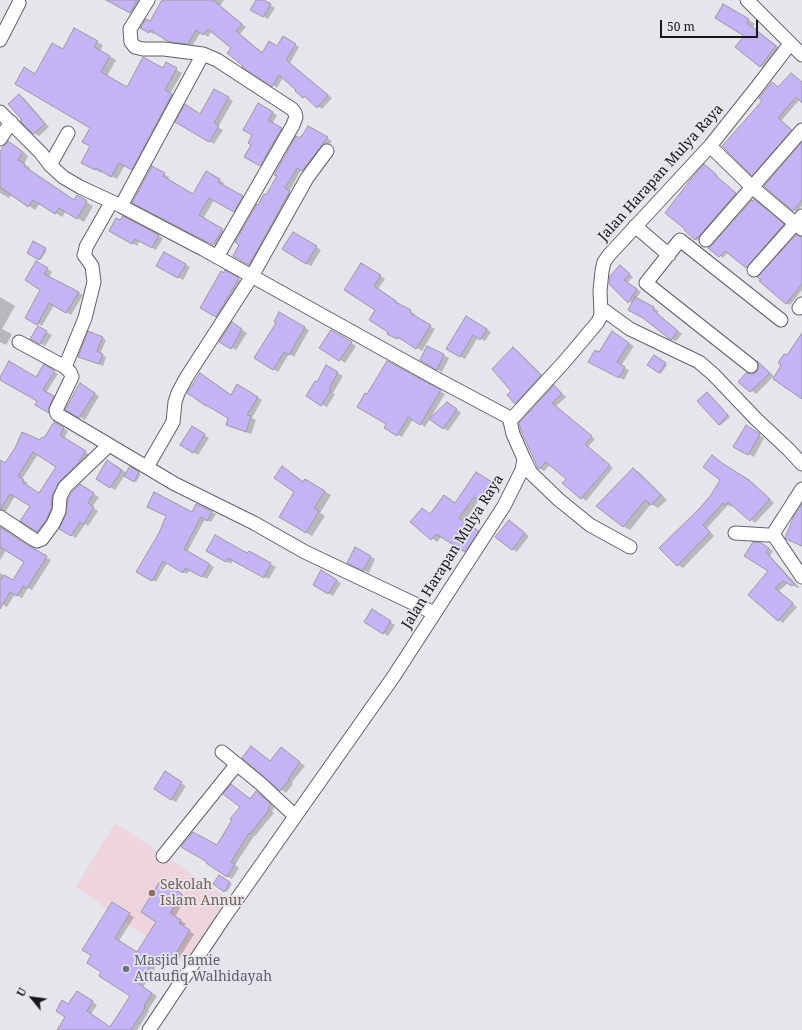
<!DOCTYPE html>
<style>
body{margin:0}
#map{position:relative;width:802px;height:1030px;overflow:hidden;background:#e6e5ec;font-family:"Noto Serif",serif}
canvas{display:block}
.north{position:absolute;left:12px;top:978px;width:40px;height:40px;-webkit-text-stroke:3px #e6e5ec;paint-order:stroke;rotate:299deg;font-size:11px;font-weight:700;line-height:16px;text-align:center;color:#18171a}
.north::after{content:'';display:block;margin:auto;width:14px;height:18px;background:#18171a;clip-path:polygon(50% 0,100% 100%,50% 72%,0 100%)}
.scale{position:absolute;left:660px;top:20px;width:98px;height:18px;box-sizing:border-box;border:2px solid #18171a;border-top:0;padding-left:5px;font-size:12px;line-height:14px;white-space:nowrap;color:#18171a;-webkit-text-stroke:3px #e6e5ec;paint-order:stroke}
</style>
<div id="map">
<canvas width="802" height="1030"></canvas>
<div class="north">U</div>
<div class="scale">50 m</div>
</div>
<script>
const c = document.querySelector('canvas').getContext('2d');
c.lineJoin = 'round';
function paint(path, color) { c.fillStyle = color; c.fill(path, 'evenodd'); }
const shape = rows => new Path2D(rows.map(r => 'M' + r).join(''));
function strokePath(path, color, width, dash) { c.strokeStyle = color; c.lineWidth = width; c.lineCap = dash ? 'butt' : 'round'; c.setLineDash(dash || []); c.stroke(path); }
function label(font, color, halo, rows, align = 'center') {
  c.font = font + ' "Noto Serif",serif'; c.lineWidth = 3.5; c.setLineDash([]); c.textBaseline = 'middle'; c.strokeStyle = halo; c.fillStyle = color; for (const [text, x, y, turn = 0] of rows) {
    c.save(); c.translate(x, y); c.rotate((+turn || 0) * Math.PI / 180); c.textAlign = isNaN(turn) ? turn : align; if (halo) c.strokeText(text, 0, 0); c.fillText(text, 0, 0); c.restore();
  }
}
paint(shape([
 [115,823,228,898,184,963,76,887]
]), '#eed5dd');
paint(shape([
 [108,0,142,0,135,15],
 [163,0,224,0,220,6,246,27,240,34,263,53,277,47,283,37,299,47,290,63,332,98,322,109,304,97,283,77,277,88,212,31,208,37,201,32,192,46,175,44,155,32,153,34,142,27,150,22],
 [257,0,262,0,275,8,268,19,251,9],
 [723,5,755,24,753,27,782,50,767,70,761,66,746,35],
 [74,29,103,45,100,51,116,60,107,76,127,88,163,69,166,64,182,73,170,94,178,98,138,172,125,165,117,179,102,171,101,173,82,162,91,146,91,128,36,75,63,50],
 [791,74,802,82,802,101,800,99,781,121,795,133,756,177,752,175,779,88],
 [215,90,233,101,218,127,223,130,214,144,177,122,200,115],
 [19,95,24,98,49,127,39,136,34,133,22,121,23,120],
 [259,105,277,115,273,123,286,131,265,168,246,157,253,145],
 [308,127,332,141,307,173,301,170,289,192,294,195,254,267,234,256,258,206,267,197],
 [802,144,802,206,797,212,794,210],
 [15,146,28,156,24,164,30,168,29,170,74,201,77,196,93,206,84,222,66,211,62,217,40,203,35,210,12,194,9,198,0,193,0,154],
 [152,167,169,177,167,180,193,195,206,172,224,183,223,185,247,200,239,214,214,200,203,219,227,233,218,247,133,202],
 [707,167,718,176,717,177,738,195,698,241,695,239],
 [758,202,787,227,750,269,728,252,723,258,710,248],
 [123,217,163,238,156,250,140,240,137,246,110,230],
 [293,233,321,250,311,266,283,249],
 [802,238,802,290,790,305,786,303],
 [34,243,47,250,41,260,28,252],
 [165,253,190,267,183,280,158,266],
 [37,262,52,272,49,277,83,295,71,315,54,305,42,326,26,317,42,289],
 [361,264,385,279,378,289,400,304,399,306,415,314,414,316,435,329,422,351,403,339,402,340,393,336,389,332,377,310],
 [624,269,633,277,627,283,641,292,636,298,659,311,657,314,682,334,676,341,671,339,610,284],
 [225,272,244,282,221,319,202,308],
 [0,297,15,306,2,329,12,334,6,345,0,342],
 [280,314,309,330,294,357,289,354,278,372,255,358,277,322],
 [466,317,491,332,485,341,478,337,465,359,447,349],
 [232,324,247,333,236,350,221,341],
 [38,327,52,335,45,346,31,339],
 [332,331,356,346,345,363,321,347],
 [617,336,634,346,621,366,629,370,624,380,590,361],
 [103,338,106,340,100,354,106,357,103,366,83,358],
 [428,347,449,358,442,372,421,360],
 [514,348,518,351,545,378,520,406,515,403],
 [654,356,667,365,661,374,648,365],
 [388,362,445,394,425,427,413,419,402,437,386,428,388,424,368,395],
 [759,363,774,376,756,394,740,381,758,372,760,367],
 [44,366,58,374,46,393,57,399,52,414,36,405,39,401,36,379],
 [327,367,343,376,333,393,335,394,327,407,307,396,318,383],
 [80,385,99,396,85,420,66,409],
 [238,386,262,400,252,418,256,420,251,434,227,425,230,418,231,396],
 [554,386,558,389,566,397,556,406,595,439,588,447,613,468,586,501,563,483,567,479,550,465,544,471,539,468],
 [708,393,730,417,721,425,719,424],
 [452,406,461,413,448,431,443,428],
 [54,423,68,431,64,438,90,455,42,534,22,521,31,506,15,496,6,511,0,511,0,461,6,464,44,439],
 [38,454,57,467,39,494,26,486,28,483,22,479],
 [746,427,764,438,754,457,735,446],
 [197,430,209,438,198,455,193,452],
 [108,462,127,473,130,468,141,474,136,482,125,475,115,490,97,478],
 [727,467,754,484,774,503,755,523,733,504,731,507,728,505,707,528,714,536,683,568,678,565,661,548,711,496,722,479],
 [634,469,640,473,667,500,658,508,651,504,630,530,623,526],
 [288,471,304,482,312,484,331,495,320,513,325,516,312,536,280,517,295,492],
 [481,476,496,486,485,503,479,500,464,522,483,534,470,554,442,536,437,542,411,522,422,509,431,515,449,499,456,504],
 [80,485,99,497,92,507,98,511,88,526,85,524,76,538,61,529],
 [197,505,216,514,211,522,205,519,187,552,214,567,207,579,190,570,187,574,167,563,156,582,138,572,192,513],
 [514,524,529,536,517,552,512,549],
 [0,527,32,549,51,560,32,590,28,588,22,598,15,594,7,607,0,603,0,573,13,581,25,562,6,550,0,560],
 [761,544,773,551,770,556,799,587,798,588,788,583,779,591,797,607,783,623,778,620,770,571],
 [356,549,375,559,369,573,353,565],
 [208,550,247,555,249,552,276,567,269,579,233,560,231,564],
 [322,572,341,583,333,596,314,584],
 [373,611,395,625,388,636,366,622],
 [286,751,305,766,292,782,293,784,286,793,243,758,270,762],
 [165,773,186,786,176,802,155,789],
 [232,785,251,799,257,792,275,807,272,811,274,813,255,836,254,836,235,865,239,868,232,879,227,876,217,846,241,807],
 [220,876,232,884,227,892,214,884],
 [160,882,186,897,175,917,186,924,183,927,194,934,175,965,162,957,143,987,157,996,148,1010,149,1011,137,1030,61,1030,66,1017,68,1005,82,995,97,1005,91,1014,110,1028,131,995,103,972,112,904,134,917,119,941,137,953,158,922]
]), '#0003');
const building = shape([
 [106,0,137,0,130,13,106,0],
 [162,0,213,0,242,24,236,31,262,53,269,41,277,46,283,36,296,44,286,60,328,95,317,108,304,96,303,98,295,91,296,90,279,75,272,87,242,67,243,66,227,53,231,48,208,29,203,35,196,30,188,44,169,42,150,30,149,33,140,28,146,19,150,21,162,0],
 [256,0,264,0,271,4,263,17,250,10,256,0],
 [723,4,749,19,747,23,776,46,760,67,735,47,744,36,715,18,723,4],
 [74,28,98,41,94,47,110,56,101,72,127,87,143,57,163,68,166,62,177,68,165,90,172,94,132,170,119,163,111,177,96,168,95,170,81,163,90,146,82,142,90,128,15,84,24,67,35,74,52,43,63,49,74,28],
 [791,73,802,82,802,103,796,97,778,118,792,130,752,176,722,146,762,101,759,98,772,82,778,87,791,73],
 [214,89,229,97,214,123,219,126,209,142,175,122,185,104,200,114,214,89],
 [19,94,45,124,33,134,20,121,22,120,8,104,19,94],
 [258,103,273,112,268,120,282,128,260,166,244,157,251,145,248,143,252,135,243,130,258,103],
 [308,126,328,137,302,171,297,168,285,188,290,191,249,265,233,256,239,245,235,242,257,204,258,205,264,194,266,195,277,176,274,175,296,136,300,138,301,136,302,136,308,126],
 [8,141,23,152,18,160,25,164,24,166,74,200,77,195,87,201,77,219,59,208,55,214,33,200,28,207,0,187,0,151,8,141],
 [802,142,802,200,793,211,764,186,802,142],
 [704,164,716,174,715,175,736,193,700,235,698,238,697,237,695,240,684,230,685,229,665,213,691,179,704,164],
 [152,166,165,173,163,176,193,194,206,171,220,179,218,182,243,196,234,212,209,198,199,215,223,229,213,245,132,203,152,166],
 [754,199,784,224,746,268,725,251,719,257,708,248,712,245,752,200,753,201,754,199],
 [123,216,159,235,152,248,135,239,132,244,109,231,116,218,120,220,123,216],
 [293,232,317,246,306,264,282,249,293,232],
 [796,235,802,237,802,284,786,304,759,281,761,280,757,277,796,235],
 [33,241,46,248,39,260,27,253,33,241],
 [164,252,186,264,178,278,156,266,164,252],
 [36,261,48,268,44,274,79,292,66,313,49,303,37,325,25,318,40,290,25,280,36,261],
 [361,263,381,275,374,286,396,301,395,302,411,310,410,313,431,325,416,349,398,337,397,339,387,334,388,332,369,320,375,310,344,290,361,263],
 [620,265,630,274,624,280,637,289,628,303,609,284,610,276,620,265],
 [225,270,239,278,216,317,200,308,221,271,223,273,225,270],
 [635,297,654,307,653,310,678,331,671,340,643,318,628,310,635,297],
 [279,312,305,327,289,355,284,352,273,370,254,358,276,323,274,322,279,312],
 [466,316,487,329,480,340,473,335,460,357,446,349,466,316],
 [232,322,242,329,231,349,219,342,232,322],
 [38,326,47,331,40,344,30,339,38,326],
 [331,330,352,342,339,361,319,348,331,330],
 [88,331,103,337,97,351,103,354,99,364,78,357,88,331],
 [612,331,629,343,617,362,625,367,619,378,588,362,595,350,599,352,612,331],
 [802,333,802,399,773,379,781,365,778,363,784,354,787,355,802,333],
 [427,346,444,354,437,370,420,360,427,346],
 [513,347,541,375,515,404,507,395,511,391,492,369,513,347],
 [654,355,666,363,659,373,647,365,654,355],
 [9,361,36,377,44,364,55,371,43,390,54,396,49,407,49,413,35,405,37,401,0,380,0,377,9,361],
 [387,361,441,390,420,425,408,417,397,436,384,428,386,424,357,407,365,393,367,394,387,361],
 [757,361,770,373,750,392,738,382,746,373,754,374,757,371,759,367,757,361],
 [326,365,338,372,329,389,331,390,321,406,306,396,315,381,317,382,326,365],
 [200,373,231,395,237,384,258,397,247,415,251,416,246,432,226,425,228,418,206,405,206,406,187,393,200,373],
 [80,383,95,393,79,418,65,410,80,383],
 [554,385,562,394,552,403,592,436,585,444,610,465,581,499,562,483,566,479,546,462,539,469,538,468,521,431,519,423,554,385],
 [707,392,728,415,719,425,697,401,707,392],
 [447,402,457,409,443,429,429,419,447,402],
 [54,422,64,428,60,435,86,451,78,463,58,483,52,496,51,509,46,520,37,532,20,521,30,506,10,494,0,509,0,460,5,463,15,448,22,432,40,440,42,437,44,438,54,422],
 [33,452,56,467,39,493,22,482,24,480,18,476,33,452],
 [746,425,760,434,748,455,733,447,746,425],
 [192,426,205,434,193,453,180,445,192,426],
 [712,455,722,463,749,480,770,499,750,521,728,502,726,505,723,503,703,525,710,532,677,566,659,548,700,508,711,495,720,480,703,467,712,455],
 [107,460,122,470,110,488,96,479,107,460],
 [130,466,139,472,134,482,124,476,130,466],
 [282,466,303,482,305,479,325,491,314,508,319,511,306,533,279,517,294,492,274,478,282,466],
 [633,468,661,495,651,505,645,500,623,527,596,506,633,468],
 [476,472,492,482,480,501,474,497,459,518,479,531,465,552,436,534,431,540,410,522,422,508,430,514,444,495,455,503,476,472],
 [80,484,94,493,88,503,94,507,83,525,80,522,71,536,59,529,66,514,68,499,72,492,80,484],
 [154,492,192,512,196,504,212,511,207,521,201,517,184,549,210,564,202,577,185,568,183,573,163,561,152,581,136,572,159,533,166,516,147,507,154,492],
 [802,504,802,546,786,539,785,538,794,516,802,504],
 [509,520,525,533,512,550,495,537,509,520],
 [0,527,29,546,47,556,27,588,23,586,17,596,10,592,0,609,0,581,4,575,13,580,24,562,0,547,0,527],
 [215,535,247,553,249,551,271,563,264,578,228,558,226,562,206,551,215,535],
 [753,542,761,543,769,548,766,552,794,584,792,586,783,581,775,588,793,603,778,621,748,595,768,571,744,556,753,542],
 [355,547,371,556,363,571,347,563,355,547],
 [321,570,337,580,328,594,313,585,321,570],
 [372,609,391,621,383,634,364,622,372,609],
 [251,746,270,761,281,747,300,762,288,779,289,780,280,791,242,758,251,746],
 [165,771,182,782,171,800,154,789,165,771],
 [231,784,250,799,256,791,271,804,268,808,269,810,250,834,249,833,231,862,235,864,227,877,206,863,207,862,181,847,193,832,217,845,232,820,230,819,240,807,223,794,231,784],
 [219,875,230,882,224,892,213,884,219,875],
 [160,881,182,894,170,913,181,920,179,923,190,930,170,963,157,955,139,984,152,993,144,1006,145,1008,131,1030,57,1030,65,1017,56,1011,62,1000,68,1004,77,991,93,1001,87,1011,110,1027,130,996,99,976,101,972,87,963,91,955,82,950,112,902,130,913,115,938,137,952,156,922,141,912,160,881]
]);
paint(building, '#c4b4f6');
strokePath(building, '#9b9aa0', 1);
const minor = shape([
 [148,0,130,29,131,42,135,47,143,49,164,49,203,54],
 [747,0,802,55],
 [0,40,19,3],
 [0,112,41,153,50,165,63,177,80,187,121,206,203,249,435,378,512,419],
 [0,139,11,122],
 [710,146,752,187,802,229],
 [50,165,68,133],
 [111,203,86,247,85,253,84,255,92,266,94,282,85,318,65,367,70,372,72,377,56,410,57,414,175,484,254,523,305,552,434,613],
 [121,206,203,54,217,60,292,109,295,113,296,117,293,125,217,257],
 [635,226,669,255],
 [706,240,802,130],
 [754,270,802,216],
 [601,308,630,329,699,362,713,374,756,419,788,449,802,464],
 [799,308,802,304],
 [19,342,65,367],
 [751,366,646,283,680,240,781,320],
 [524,459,531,473,558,499,590,525,630,547],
 [147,467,173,422,175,402,178,393,186,378,252,276,307,178,327,151],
 [0,517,33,539,37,541,42,539,53,524,59,511,60,497,65,487,109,445],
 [735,533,768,535,773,534,802,489],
 [773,534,802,577],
 [222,752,261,784,295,816],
 [163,856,237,764],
 [149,1030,223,919,394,676,504,506,522,470,524,459,513,434,510,421,565,361,597,323,600,318,601,313,600,291,602,271,604,262,609,255,710,146,757,87,790,44]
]);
strokePath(minor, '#626166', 15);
strokePath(minor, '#fff', 13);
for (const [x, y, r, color] of [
 [152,893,4,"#8d6e63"],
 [126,969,4,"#6b7280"]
]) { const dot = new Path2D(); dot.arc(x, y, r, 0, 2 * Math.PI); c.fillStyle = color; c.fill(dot); strokePath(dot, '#e6e5ec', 1.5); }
label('14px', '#18171a', '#e6e5ec', [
 ["Jalan Harapan Mulya Raya",661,173,-48],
 ["Jalan Harapan Mulya Raya",453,552,-58]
]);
label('14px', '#785e54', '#e6e5ec', [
 ["Sekolah",160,885],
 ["Islam Annur",160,901]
], 'left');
label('14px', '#5b616d', '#e6e5ec', [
 ["Masjid Jamie",134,961],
 ["Attaufiq Walhidayah",134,977]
], 'left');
</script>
